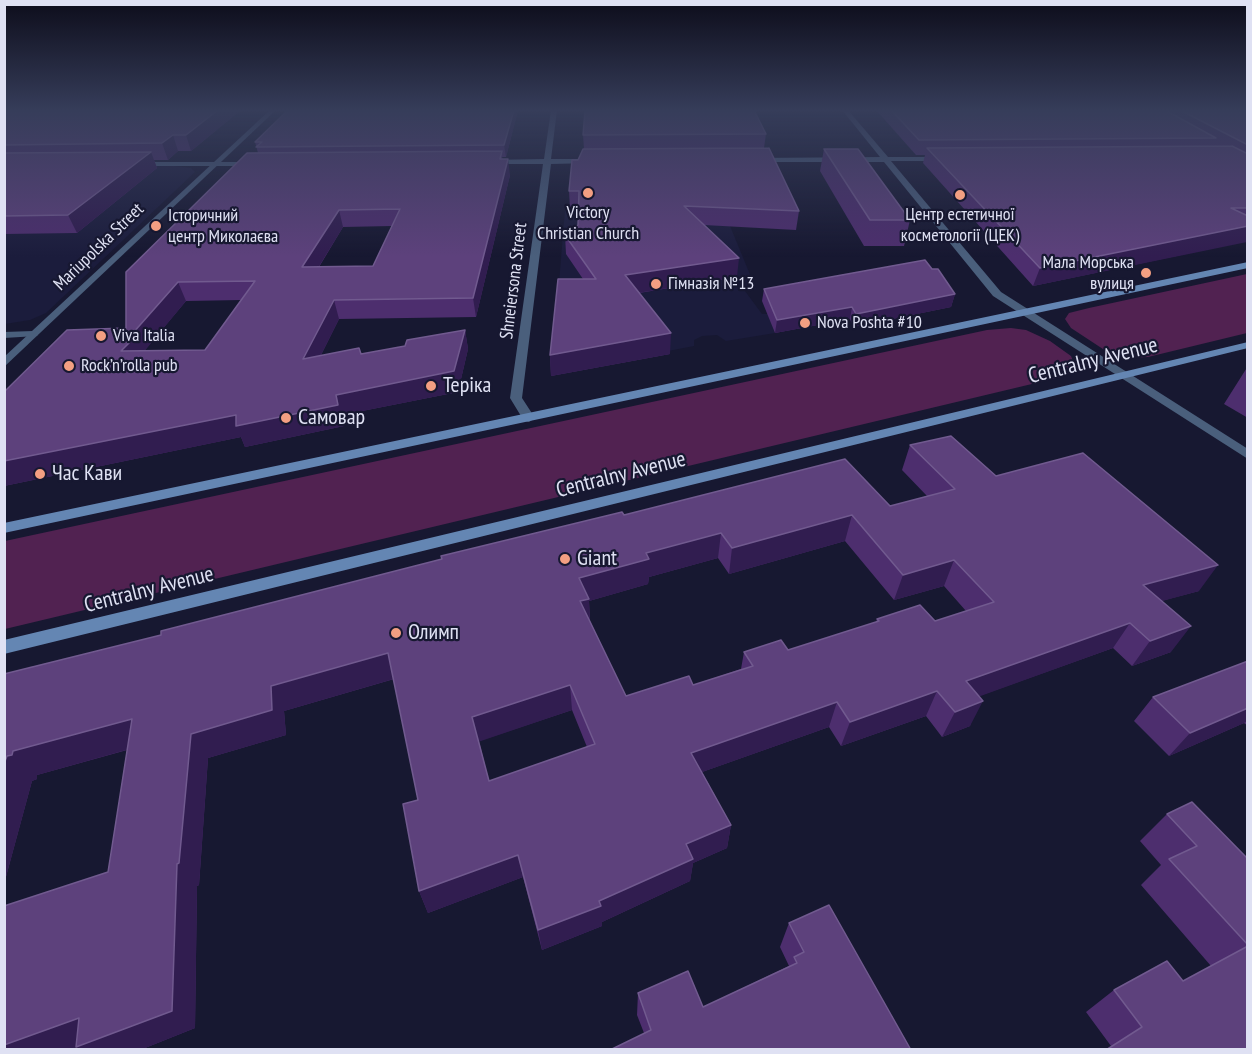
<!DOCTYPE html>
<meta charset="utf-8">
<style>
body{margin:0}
#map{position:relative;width:1252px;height:1054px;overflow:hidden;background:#171831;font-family:"PT Sans Narrow",sans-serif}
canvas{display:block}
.frame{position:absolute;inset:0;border:6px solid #dfe1f3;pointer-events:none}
</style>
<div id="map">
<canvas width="1252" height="1054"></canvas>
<div class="frame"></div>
</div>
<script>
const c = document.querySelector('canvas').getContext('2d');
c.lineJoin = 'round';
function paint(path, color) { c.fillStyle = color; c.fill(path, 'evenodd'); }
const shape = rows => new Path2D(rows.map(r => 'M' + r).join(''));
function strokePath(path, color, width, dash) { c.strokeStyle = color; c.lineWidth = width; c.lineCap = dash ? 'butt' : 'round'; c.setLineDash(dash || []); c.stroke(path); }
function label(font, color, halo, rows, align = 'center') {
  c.font = font + ' "PT Sans Narrow",sans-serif'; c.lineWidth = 4.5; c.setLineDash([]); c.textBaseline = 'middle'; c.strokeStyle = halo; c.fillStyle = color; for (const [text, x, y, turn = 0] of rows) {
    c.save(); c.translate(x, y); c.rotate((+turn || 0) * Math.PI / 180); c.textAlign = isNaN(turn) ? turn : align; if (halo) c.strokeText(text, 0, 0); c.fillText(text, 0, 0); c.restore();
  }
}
paint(shape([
 [174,166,191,168,195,172,46,313,30,320,5,324,4,167],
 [723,209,756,289,745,291,762,314,768,314,775,333,726,341,717,335,702,336,694,340,694,346,668,351,557,307,565,210]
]), '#1b1c3c');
paint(shape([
 [1247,274,1247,333,1148,357,1128,358,1109,353,1071,328,1065,319,1069,313,1089,308],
 [1011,328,1026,330,1050,341,1071,356,1076,368,1071,373,1057,378,5,629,5,541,987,330]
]), '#512251');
paint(shape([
 [551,110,557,110,551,159,592,159,596,161,592,163,551,164,522,398,535,418,529,422,524,421,510,398,543,164,487,164,483,162,487,160,544,159,551,110],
 [842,110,848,110,888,157,946,157,943,161,891,161,1001,292,1248,449,1248,459,993,296,884,162,754,162,750,160,754,158,880,157,842,110],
 [133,162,253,162,257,164,253,166,136,166,133,162],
 [33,331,38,334,37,336,4,338,4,332,33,331]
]), '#4a5f7c');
paint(shape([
 [270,110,276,110,4,367,4,357,270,110]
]), '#4a5f7c');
paint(shape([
 [1248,262,1248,268,4,533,4,523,1248,262],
 [1248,342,1248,348,4,654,4,640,1248,342]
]), '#6486b3');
paint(shape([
 [4,110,241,110,191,151,178,151,168,160,154,160,157,168,77,233,4,234],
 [518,110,506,157,502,157,510,175,476,317,339,319,321,355,361,354,405,346,465,330,468,349,458,392,342,415,344,426,245,447,241,437,4,486,4,392,126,328,258,153,255,142],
 [392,226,373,266,319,267,343,227],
 [241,300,205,350,144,351,186,301],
 [876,110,1248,110,1248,241,1033,286,923,163,925,155,916,155],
 [766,134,764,148,799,211,796,230,704,225,737,277,639,293,670,354,551,376,550,355,583,279,566,254,565,235,578,225,579,209,570,209,569,191,578,160,584,149,583,135],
 [824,149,910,220,904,246,864,246,820,171],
 [932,269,955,294,951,307,853,327,850,319,775,333,762,301,764,289],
 [1248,366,1248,418,1224,404],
 [910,445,996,476,1199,591,1161,601,1171,652,1132,666,1113,648,979,696,970,726,942,737,926,716,841,746,829,727,702,772,731,825,727,848,693,863,690,881,602,922,602,926,542,950,523,877,428,913,419,891,418,800,394,679,284,711,286,735,208,758,199,885,197,886,195,1028,140,1050,80,1050,76,1047,68,1050,4,1050,108,872,127,750,37,775,37,779,32,781,4,884,4,674,161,635,624,515,890,506,927,496,902,470],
 [845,541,894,600,944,586,966,611,935,621,877,619,876,623,788,650,744,652,741,669,693,685,626,696,590,621,589,601,648,584,649,577,718,558,729,574],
 [572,710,587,747,489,781,479,741],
 [1248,661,1248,726,1244,723,1169,756,1134,721,1153,697],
 [1167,814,1248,859,1248,1050,1111,1046,1086,1012,1114,990,1183,981,1211,966,1141,885,1161,865,1140,841],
 [789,923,911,1050,644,1033,637,1015,638,993,703,1007,789,966,780,947]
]), '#4d2e6e');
paint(shape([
 [218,110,241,110,191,151,186,135],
 [514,110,518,110,506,157,504,145],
 [173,135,178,151,168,160,162,143],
 [151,152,157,168,77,233,68,215],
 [508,159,510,175,476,317,473,298],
 [339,210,343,227,307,286,302,267],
 [1248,222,1247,242,1033,286,1040,268],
 [739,258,737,277,625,295,625,275],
 [178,282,186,301,138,359,121,351,125,342],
 [955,294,951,307,853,327,856,314],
 [334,300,339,319,309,379,303,359],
 [852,307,850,319,775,333,777,320],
 [465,330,468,349,458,392,342,415,344,426,245,447,241,437,4,486,4,461,336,395],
 [671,333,670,354,551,376,550,355],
 [852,515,845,541,729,574,732,548],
 [721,533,718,558,649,577,648,584,589,601,590,624,582,627,579,578,646,553],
 [954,560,944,586,894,600,903,575],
 [1218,565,1199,591,1126,611,1143,585],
 [1130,623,1113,648,953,706,966,681],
 [1191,626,1171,652,1132,666,1150,641],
 [388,653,397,678,284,711,286,735,208,758,199,885,197,886,195,1028,140,1050,80,1050,76,1047,191,734,271,686],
 [570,685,572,710,478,742,472,717],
 [937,691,926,716,841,746,850,722],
 [983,701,970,726,942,737,955,712],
 [837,702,829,727,688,777,691,753],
 [1248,708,1248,720,1244,723,1169,756,1190,733],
 [132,719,151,743,37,775,37,779,32,781,4,884,4,764,7,756,13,751],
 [731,825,727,848,693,863,690,881,602,922,602,926,542,950,538,930,599,901,686,844],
 [518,855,523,877,428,913,419,891],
 [79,1018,107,1035,68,1050,4,1050,4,1045]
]), '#311d50');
const building = shape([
 [4,110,218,110,186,135,173,135,162,143,4,145,4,110],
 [288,110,514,110,504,145,256,147,262,142,255,142,288,110],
 [585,110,754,110,766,134,583,135,585,110],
 [891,110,1165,110,1216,138,919,140,891,110],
 [1180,110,1248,110,1248,145,1180,110],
 [1232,146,1248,154,1248,208,1231,208,1248,216,1248,226,1040,268,927,148,1232,146],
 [769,148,799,211,684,206,739,258,625,275,671,333,550,355,558,279,596,279,565,235,578,225,579,191,569,191,572,160,578,160,583,149,769,148],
 [824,149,858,149,910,220,870,220,824,149],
 [502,151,500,159,508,159,473,298,334,300,303,359,359,348,361,354,405,346,407,340,465,330,454,371,336,395,338,405,236,426,236,415,4,461,4,392,67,330,126,328,126,272,247,153,502,151],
 [400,209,373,266,302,267,339,210,400,209],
 [255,281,205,350,121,351,130,342,125,342,178,282,255,281],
 [151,152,68,215,4,216,4,153,151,152],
 [925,260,932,269,938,269,955,294,856,314,852,307,777,320,764,289,925,260],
 [951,436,996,476,1083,453,1218,565,1143,585,1191,626,1150,641,1130,623,966,681,983,701,955,712,937,691,850,722,837,702,691,753,731,825,686,844,693,859,599,901,601,906,538,930,518,855,419,891,403,804,418,800,388,653,271,686,272,710,191,734,179,863,177,864,172,1011,76,1047,79,1018,4,1045,4,906,108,872,132,719,13,751,12,755,7,756,4,764,4,674,161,635,161,631,442,559,441,556,622,512,624,515,845,459,890,506,955,489,910,445,951,436],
 [852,515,903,575,954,560,994,602,935,621,920,605,877,619,879,621,788,650,781,640,744,652,753,666,693,685,689,676,626,696,580,601,589,599,579,578,649,559,646,553,721,533,732,548,852,515],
 [570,685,595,744,489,781,472,717,570,685],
 [1248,661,1248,708,1190,733,1153,697,1248,661],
 [1192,802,1248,859,1248,945,1169,859,1197,846,1167,814,1192,802],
 [829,905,911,1050,610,1050,651,1030,638,993,688,971,703,1007,797,963,794,957,804,952,789,923,829,905],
 [1248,946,1248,1050,1106,1050,1142,1027,1114,990,1167,961,1183,981,1248,946]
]);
paint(building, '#5d417c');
strokePath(building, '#715a8f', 1.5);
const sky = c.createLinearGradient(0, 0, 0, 257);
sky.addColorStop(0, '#0d0d1b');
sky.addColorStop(0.43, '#363d5a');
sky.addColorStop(1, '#363d5a00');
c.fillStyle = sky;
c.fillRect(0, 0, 1252, 257);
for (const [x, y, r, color] of [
 [588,193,6,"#f39f82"],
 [960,195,6,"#f39f82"],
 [156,226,6,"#f39f82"],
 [1146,273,6,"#f39f82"],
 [656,284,6,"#f39f82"],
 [805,323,6,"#f39f82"],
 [101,336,6,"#f39f82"],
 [69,366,6,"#f39f82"],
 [431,386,6,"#f39f82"],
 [286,418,6,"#f39f82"],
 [40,474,6,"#f39f82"],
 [565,559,6,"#f39f82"],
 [396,633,6,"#f39f82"]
]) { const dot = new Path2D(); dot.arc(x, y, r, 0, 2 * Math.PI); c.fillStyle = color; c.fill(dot); strokePath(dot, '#171831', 2); }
label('18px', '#dfe1f3', '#171831', [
 ["Victory",588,213,"center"],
 ["Christian Church",588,234,"center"],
 ["Центр естетичної",960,215,"center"],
 ["косметології (ЦЕК)",960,236,"center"],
 ["Історичний",168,216],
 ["центр Миколаєва",168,237],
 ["Мала Морська",1134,263,"right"],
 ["вулиця",1134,284,"right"],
 ["Гімназія №13",668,284],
 ["Nova Poshta #10",817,323],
 ["Viva Italia",113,336],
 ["Rock’n’rolla pub",81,366]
], 'left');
label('18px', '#dfe1f3', '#171831', [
 ["Mariupolska Street",99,247,-44],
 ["Shneiersona Street",514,281,-83]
]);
label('22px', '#dfe1f3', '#171831', [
 ["Centralny Avenue",1093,361,-14],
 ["Centralny Avenue",621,475,-14],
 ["Centralny Avenue",149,590,-14]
]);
label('22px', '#dfe1f3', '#171831', [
 ["Теріка",443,386],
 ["Самовар",298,418],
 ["Час Кави",52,474],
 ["Giant",577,559],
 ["Олимп",408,633]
], 'left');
</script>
